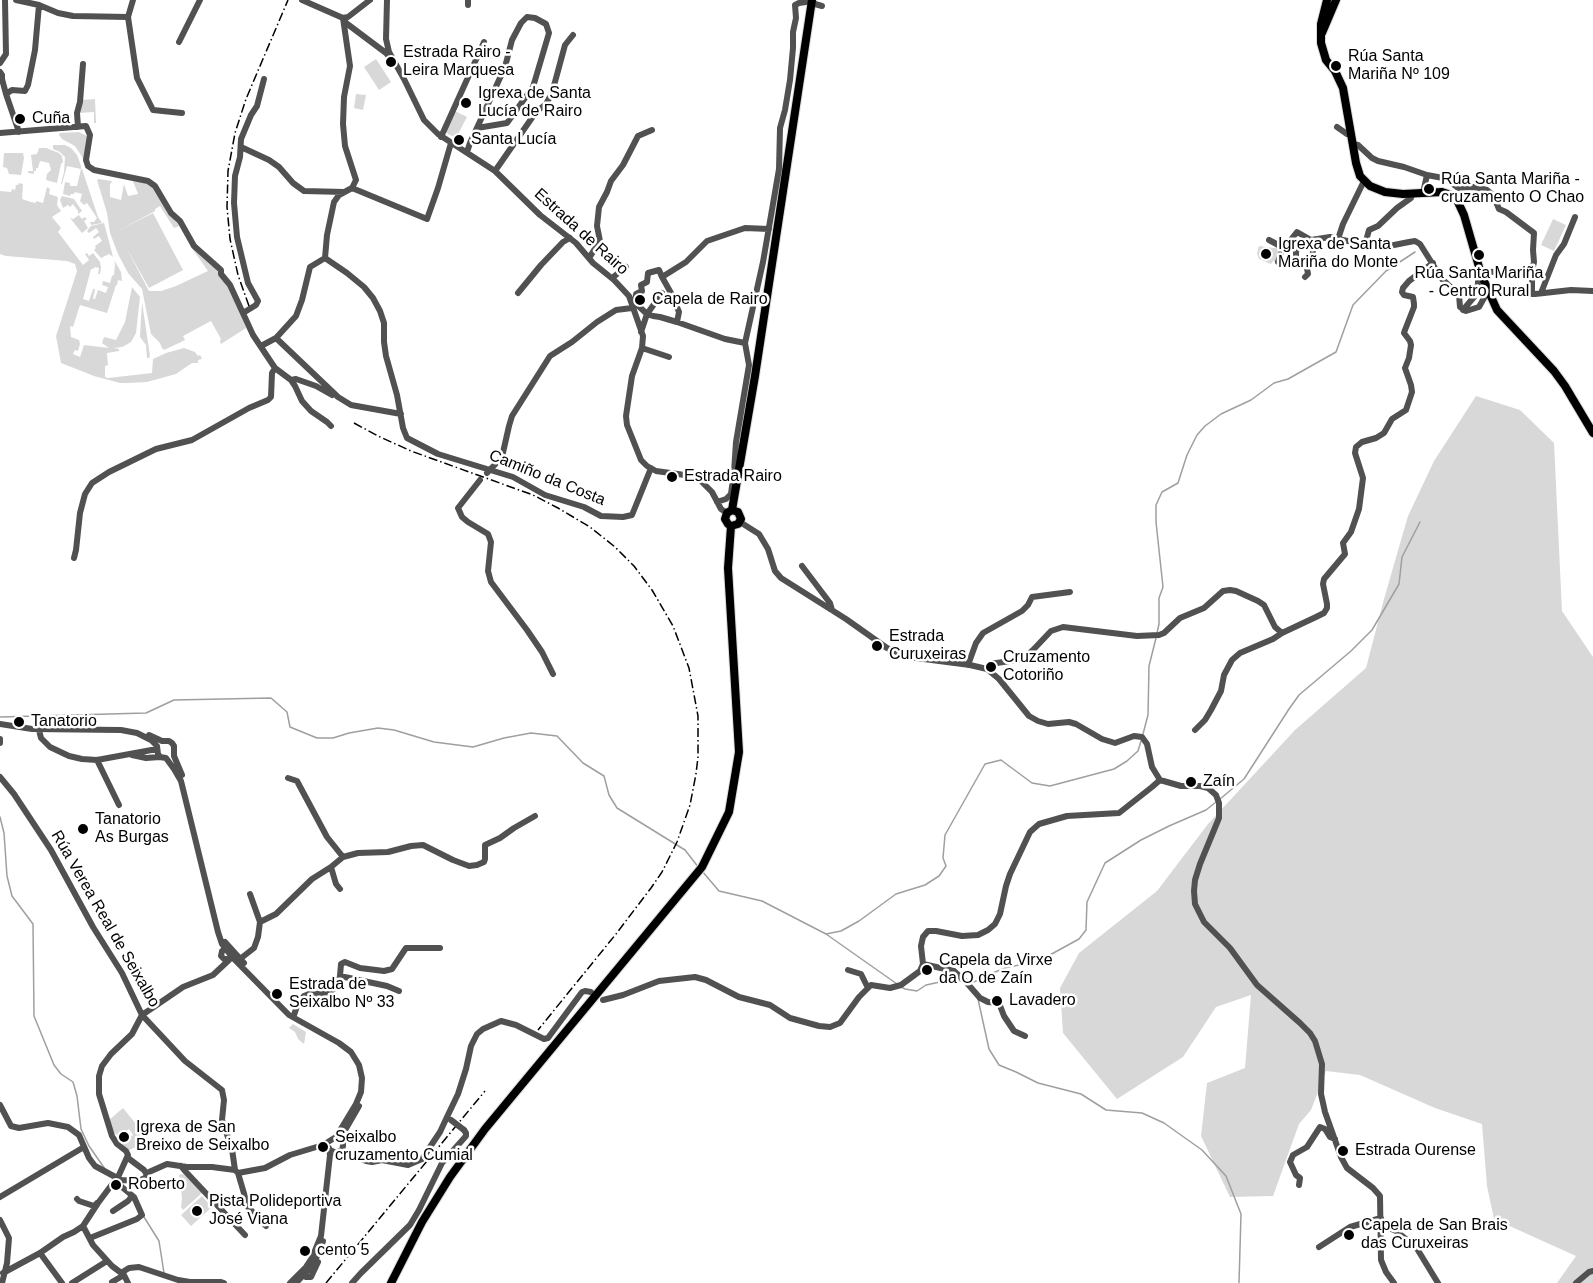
<!DOCTYPE html>
<meta charset="utf-8">
<style>
body{margin:0}
canvas{display:block;background:#fff}
</style>
<canvas width="1593" height="1283"></canvas>
<script>
const c = document.querySelector('canvas').getContext('2d');
c.lineJoin = 'round';
function paint(path, color) { c.fillStyle = color; c.fill(path, 'evenodd'); }
const shape = rows => new Path2D(rows.map(r => 'M' + r).join(''));
function strokePath(path, color, width, dash) { c.strokeStyle = color; c.lineWidth = width; c.lineCap = dash ? 'butt' : 'round'; c.setLineDash(dash || []); c.stroke(path); }
function label(font, color, halo, rows, align = 'center') {
  c.font = font + ' Arial,sans-serif'; c.lineWidth = 5; c.setLineDash([]); c.textBaseline = 'middle'; c.strokeStyle = halo; c.fillStyle = color; for (const [text, x, y, turn = 0] of rows) {
    c.save(); c.translate(x, y); c.rotate((+turn || 0) * Math.PI / 180); c.textAlign = isNaN(turn) ? turn : align; if (halo) c.strokeText(text, 0, 0); c.fillText(text, 0, 0); c.restore();
  }
}
paint(shape([
 [376,59,391,82,379,90,364,67],
 [356,94,366,95,363,110,354,108],
 [95,99,96,123,94,123,94,112,78,113,81,100],
 [455,111,467,117,456,138,448,134,446,131],
 [79,132,87,136,84,160,75,146,62,139,59,135,60,133],
 [53,145,65,145,71,148,77,155,81,166,81,169,67,166,62,184,61,184,64,172,65,157,60,152,53,149],
 [39,148,46,148,59,153,62,156,63,162,61,164,57,183,46,180,47,174,51,170,49,163,40,161,38,168,36,168,36,171,34,171,34,174,28,173,28,171,33,171,31,155,37,154],
 [4,153,23,153,24,158,21,175,9,174,7,168,3,167],
 [81,169,82,169,98,217,102,223,91,225,90,222,94,222,97,218,87,203,84,205,80,201,82,194,75,192,74,194,71,194,70,196,63,194,65,182,70,183,70,186,77,186],
 [99,179,112,181,110,185,110,197,121,200,124,184,128,196,138,194,133,181,149,182,156,190,167,212,178,223,179,226,174,228,160,206,155,209,155,211,118,231,153,213,183,270,149,288,126,247,149,291,161,291,176,286,208,271,191,247,214,265,221,277,231,288,246,328,221,344,220,341,221,339,211,321,183,336,185,340,181,342,164,350,162,348,160,343,151,334,142,289,128,273,118,254,110,233,107,213,97,180],
 [19,183,23,184,22,199,31,202,36,203,36,201,43,203,47,187,50,189,49,194,58,197,57,205,61,211,52,217,61,228,58,232,83,265,89,260,85,254,87,253,89,256,93,253,100,262,101,268,100,274,98,274,99,268,95,267,93,269,91,269,83,299,89,301,93,289,95,289,93,299,95,299,98,290,106,293,108,287,102,285,103,281,110,283,112,276,114,275,115,264,114,260,121,272,122,281,118,280,117,285,116,285,107,313,80,305,73,327,70,326,71,337,79,340,80,344,78,351,75,350,73,354,80,357,84,345,109,348,102,343,104,337,116,340,125,322,132,287,140,297,136,333,131,342,126,345,122,347,114,348,119,349,119,351,107,353,108,365,105,366,105,377,108,378,152,373,153,359,166,353,184,348,195,352,198,356,200,355,202,359,198,360,198,363,192,363,176,374,147,382,128,383,120,383,94,376,61,363,56,336,77,271,75,264,67,261,6,256,0,254,0,191,11,192,12,189,15,190,16,186,15,185,18,185],
 [62,196,74,199,82,211,78,214,78,211,73,204,70,207,68,205,63,208,60,200],
 [79,215,82,219,85,217,87,219,84,221,88,228,82,233,70,218,73,219],
 [1553,219,1566,225,1554,251,1541,245],
 [104,223,111,249,113,257,109,254,101,258,94,250,96,248,95,246,102,241,99,236,94,239,93,237,99,232,96,228,89,233,87,231,91,226],
 [1259,246,1273,248,1280,247,1280,250,1276,262,1273,261,1271,264,1259,259,1257,253],
 [142,302,150,356,149,358,147,358,146,345,140,337],
 [1476,396,1520,410,1554,443,1562,611,1593,657,1593,1283,1557,1283,1576,1256,1494,1219,1487,1186,1482,1124,1435,1108,1360,1075,1326,1071,1311,1110,1299,1124,1273,1196,1230,1197,1201,1136,1207,1083,1245,1068,1251,995,1216,1007,1183,1057,1117,1099,1063,1033,1060,988,1079,953,1157,891,1208,824,1295,730,1366,668,1384,599,1408,516,1434,461],
 [293,1024,306,1032,304,1044,298,1039,295,1032,289,1028],
 [123,1108,140,1129,142,1136,140,1136,139,1143,136,1147,127,1151,122,1143,133,1135,129,1129,125,1132,123,1130,117,1135,114,1132,109,1120],
 [182,1174,187,1176,202,1193,183,1210,181,1207,182,1198,179,1175],
 [202,1196,212,1207,191,1226,181,1215]
]), '#d8d8d8');
strokePath(shape([
 [1157,633,1159,624,1159,598,1163,587,1156,522,1156,505,1162,492,1178,483,1187,455,1197,435,1205,426,1221,414,1251,400,1274,383,1288,379,1336,352,1353,305,1386,271,1415,252],
 [0,717,146,713,174,700,271,698,287,712,290,727,317,738,333,738,349,733,378,728,394,730,434,742,473,747,504,738,531,733,557,736,583,763,604,776,609,795,617,808,685,850,699,868],
 [1143,734,1148,715,1149,666,1156,638],
 [1220,799,1244,779,1289,709,1299,695,1351,651,1372,630,1399,584,1402,557,1420,522],
 [0,817,4,833,7,876,12,896,33,924,34,1016,54,1065,61,1074,73,1082,77,1096,81,1129,89,1146,105,1169],
 [702,871,719,891,762,901,826,934,841,931,859,921,896,894,925,885,939,876,946,866,943,858,945,835,985,764,1001,760,1032,783,1050,786,1114,769,1127,761,1138,751,1141,741],
 [826,934,897,984],
 [970,982,974,982,990,974,1008,967,1037,962,1079,939,1086,930,1087,902,1105,863,1141,840,1169,826,1206,810,1216,802],
 [901,987,905,989,917,991,926,985,949,980,962,981],
 [978,999,989,1049,999,1065,1016,1072,1038,1083,1081,1094,1106,1110,1142,1113,1164,1123,1202,1150,1226,1176,1241,1214,1239,1283],
 [144,1217,159,1241,164,1273]
]), '#9f9f9f', 1.5);
const major = shape([
 [1327,0,1321,24,1321,43,1326,60,1335,71,1343,88,1356,163,1360,176,1370,186,1385,192,1403,194,1442,192,1451,195,1457,200,1464,215,1481,274,1497,310,1554,371,1565,386,1593,433],
 [1322,33,1336,0],
 [732,510,755,376,812,0],
 [731,526,738,524,741,519,738,512,732,510],
 [391,1283,422,1222,450,1177,485,1129,702,867,729,812,739,752,728,568,731,526,728,524,725,519,727,513,732,510]
]);
strokePath(major, '#dbdbdb', 10);
strokePath(shape([
 [16,0,39,5,58,13,73,16,128,17],
 [133,0,128,17,137,78,153,110,182,113],
 [302,0,343,18,348,17,370,0],
 [387,0,386,39,389,52,404,79,424,120,438,134,495,171,540,215,576,243,593,263,614,280,629,296,643,336,642,348,632,376,626,416,627,425,641,460,647,466,656,471,692,476,701,481,712,492,721,509,727,513],
 [468,0,468,5],
 [815,4,822,6],
 [344,19,346,23,386,53,390,58],
 [179,42,200,0],
 [0,63,6,54,5,0],
 [0,72,2,75,2,79,6,94,19,132],
 [6,94,12,90,25,91,28,85,35,50,39,5],
 [78,127,77,113,80,102,83,64],
 [1337,127,1347,134,1351,133],
 [0,133,86,126,90,135,86,160,88,166,94,170,148,181,155,186,171,213,180,221,194,246,221,270,221,274,230,285,253,335,275,368,291,380,295,386,302,401,311,411,327,422,331,426],
 [441,137,484,42],
 [1353,144,1358,145,1372,158,1378,161,1404,167,1427,175,1443,178,1449,181,1458,188,1473,187,1487,190,1493,195,1499,209,1506,212,1534,233,1533,250,1534,262,1532,271,1532,294],
 [241,147,269,160,279,167,293,183,304,191,344,192],
 [467,152,470,143,505,67,512,40,521,23,527,17,535,18,546,24,549,33,533,87,507,123,477,128],
 [495,171,536,112,546,104,552,93,565,45,573,35],
 [352,188,427,219,438,188,451,143],
 [1423,193,1427,175],
 [1338,239,1343,224,1364,181],
 [1269,240,1284,248],
 [1366,241,1369,230,1378,226,1397,208,1411,198,1411,194],
 [325,258,347,273,364,287,373,298,380,311,384,323,384,342,386,356,397,395,403,428,407,438,438,454,513,477,545,495,584,507,601,516,623,517,632,515,651,468],
 [325,258,327,235,334,202,339,195,352,188,356,180,345,146,343,124,344,97,350,66,343,18],
 [589,258,600,241,597,226,599,207,607,192,611,181,623,165,638,136,652,130],
 [1278,262,1282,251,1297,232,1311,240],
 [1307,268,1311,260,1313,252,1312,240],
 [662,277,671,293,679,312,677,322],
 [1305,277,1308,274,1307,268,1303,260,1296,261,1296,250,1311,240,1330,237,1356,243,1366,241,1384,247,1409,242,1415,241,1420,244,1442,279,1459,295,1460,307,1466,311,1479,307,1488,291,1509,289,1535,294,1571,290,1593,291],
 [612,278,626,267],
 [518,293,541,265,563,242,570,238],
 [1541,293,1556,255,1564,244,1575,217],
 [632,300,647,314,653,316,660,317,677,322,725,339,745,343],
 [635,302,636,294,642,291,641,285,647,282,648,273,659,270,662,277,686,262,707,241,745,228,769,229],
 [1463,310,1474,297,1478,284,1478,277,1481,274,1487,272,1532,271],
 [243,313,256,305,258,301,248,283,237,237,234,203,235,176,240,157,241,139,251,115,257,106,264,79],
 [641,332,647,314,662,293],
 [276,338,338,397,351,405,401,414],
 [261,346,276,338,296,316,302,300,310,267,325,258],
 [642,348,669,357],
 [291,380,296,379,316,386,332,395],
 [487,473,502,457,509,426,512,416,550,356,572,342,597,322,616,310,632,308],
 [480,480,458,508,462,517,468,522,488,534,491,542,488,571,491,582,527,630,542,652,553,674],
 [717,502,726,499,731,494,734,472,736,442,749,365,745,343,763,262,779,169,780,128,785,110,790,80,793,48,793,32,796,18,795,5,799,3,806,2],
 [740,522,759,534,768,549,775,571,781,578,846,619,887,648,904,655,916,658,970,665,987,669,999,679,1029,716,1038,721,1048,724,1069,722,1076,724,1102,739,1115,743,1134,736,1142,737,1147,744,1152,767,1160,780,1181,786,1200,786,1208,788,1216,795,1219,803,1219,818,1200,864,1195,880,1194,891,1195,904,1204,922,1230,948,1257,985,1300,1023,1310,1033,1315,1041,1322,1064,1321,1094,1325,1112,1341,1157,1347,1168,1373,1188,1380,1196,1381,1260,1386,1272,1394,1283],
 [74,558,76,550,80,513,85,494,92,483,109,472,156,449,192,440,249,408,268,400,271,397,272,373,275,368],
 [802,566,830,603,832,610],
 [968,665,976,643,983,633,1022,611,1028,605,1032,597,1070,592],
 [987,669,990,664,1023,659,1033,650,1051,631,1063,627,1137,636,1159,635,1164,633,1180,618,1204,608,1223,591,1230,590,1236,591,1258,601,1264,605,1275,627,1282,633],
 [0,724,32,729,121,730,137,733,151,740,157,746,158,754,160,757,166,758,174,769,181,781,218,932,222,944,232,957,289,1015,339,1043,351,1052,359,1065,362,1078,361,1092,356,1104,336,1137,323,1145,290,1155,265,1168,238,1173,235,1170,212,1167,187,1167,167,1164,149,1172,145,1178,138,1181,121,1180,95,1166,89,1158,79,1135,68,1127,48,1123,19,1128,11,1126,0,1105],
 [42,727,39,730,41,738,50,747,69,756,82,759,97,760,157,749],
 [1195,730,1205,720,1211,710,1221,691,1224,675,1232,660,1240,653,1273,639,1282,633,1316,617,1324,613,1327,608,1327,604,1323,584,1324,579,1345,554,1343,543,1351,532,1359,509,1363,478,1355,453,1356,447,1362,442,1376,438,1384,433,1392,419,1406,410,1412,392,1411,385,1405,368,1409,358,1411,345,1410,341,1404,333,1405,330,1414,307,1414,304,1413,297,1404,295,1402,292,1403,288,1409,281,1433,263],
 [149,735,162,741,169,741,172,743,174,746,174,756,182,775],
 [0,739,0,743],
 [132,755,146,758,160,757],
 [97,760,119,805],
 [0,777,14,794,51,850,93,927,122,973,142,1015,185,1061,222,1090,224,1100,222,1120,232,1149,235,1170],
 [288,778,297,781,327,837,343,857],
 [331,867,336,884,340,889],
 [250,894,260,922],
 [225,942,244,963],
 [227,948,222,951,221,956,224,959,230,959],
 [240,959,254,948,258,937,260,922,276,914,312,879,331,867,343,857,358,853,388,852,411,846,423,845,453,860,469,866,477,865,484,862,485,859,485,845,500,838,514,828,535,816],
 [923,964,954,971,966,982,980,998,988,1002,999,1003,1004,1016,1014,1031,1025,1036],
 [848,970,861,974,868,988],
 [340,976,387,986,399,991],
 [603,1000,623,995,659,981,695,977,706,980,739,997,770,1005,790,1018,819,1026,830,1027,840,1023,859,997,871,985,890,988,901,985,920,971,923,964,921,946,923,937,928,931,936,931,962,936,978,935,988,930,995,924,1000,914,1006,886,1010,874,1030,832,1039,824,1067,816,1119,813,1152,787,1160,780],
 [142,1015,183,987,213,975,229,960],
 [294,1015,298,1003,304,996,309,994,315,994,330,992,336,987,340,976,341,964,345,962,360,968,384,971,392,969,406,948,440,948],
 [330,1150,336,1153,342,1150,343,1146,343,1139,344,1132,359,1106],
 [340,1152,347,1153,366,1161,372,1162,382,1160,408,1165,422,1159,440,1132,447,1117,458,1094,466,1069,471,1046,477,1034,483,1029,501,1021,516,1025,544,1039,548,1038,582,992,585,991,591,992],
 [128,1158,144,1170,147,1175],
 [181,1166,186,1172,245,1235],
 [238,1173,248,1207,266,1226],
 [1299,1185,1300,1178,1296,1175,1290,1162,1293,1155,1307,1147,1320,1127,1325,1129,1330,1137,1335,1139],
 [0,1197,84,1147],
 [77,1199,79,1201,94,1206,97,1203],
 [113,1211,128,1201,132,1196],
 [0,1220,9,1238,7,1263,2,1283],
 [1381,1224,1396,1231,1416,1247,1438,1283],
 [83,1226,93,1245,112,1266,124,1275,128,1283],
 [90,1238,137,1219,142,1215,134,1197,117,1183,117,1179],
 [1319,1247,1350,1227,1381,1218],
 [40,1253,62,1283],
 [3,1273,40,1253,63,1237,74,1232,83,1226,98,1203,119,1175,128,1155,126,1151,117,1144,112,1136,99,1094,99,1076,102,1066,111,1054,132,1034,142,1015],
 [121,1273,129,1268,139,1267,178,1280,190,1282,221,1282,224,1283],
 [303,1275,306,1277,311,1277,318,1262],
 [112,1282,124,1275],
 [72,1283,107,1261],
 [290,1283,306,1267,312,1258,321,1236,330,1155,329,1148],
 [296,1283,310,1268,319,1253,323,1241],
 [352,1283,361,1273,410,1225,419,1210,442,1163,466,1136,466,1133,464,1130],
 [1576,1283,1589,1272,1593,1271]
]), '#515151', 6);
strokePath(major, '#000', 8);
strokePath(shape([
 [249,306,238,275,230,239,227,207,228,171,235,133,246,99,288,0],
 [354,423,378,436,411,451,533,495,558,508,590,527,615,547,634,566,652,590,673,626,689,668,698,716,698,757,696,774,690,805,677,842,662,872,651,888,616,934,538,1030],
 [326,1283,485,1091]
]), '#000', 1.5, [9, 3, 1.5, 3]);
strokePath(shape([
 [451,1120,464,1130]
]), '#515151', 6);
for (const [x, y, r, color] of [
 [391,62,6,"#000"],
 [1336,66,6,"#000"],
 [466,103,6,"#000"],
 [20,119,6,"#000"],
 [459,140,6,"#000"],
 [1429,189,6,"#000"],
 [1266,254,6,"#000"],
 [1479,255,6,"#000"],
 [640,300,6,"#000"],
 [672,477,6,"#000"],
 [877,646,6,"#000"],
 [991,667,6,"#000"],
 [19,722,6,"#000"],
 [1191,782,6,"#000"],
 [83,829,6,"#000"],
 [927,970,6,"#000"],
 [277,994,6,"#000"],
 [997,1001,6,"#000"],
 [124,1137,6,"#000"],
 [323,1147,6,"#000"],
 [1343,1151,6,"#000"],
 [116,1185,6,"#000"],
 [197,1211,6,"#000"],
 [1349,1235,6,"#000"],
 [305,1251,6,"#000"]
]) { const dot = new Path2D(); dot.arc(x, y, r, 0, 2 * Math.PI); c.fillStyle = color; c.fill(dot); strokePath(dot, '#fff', 2); }
label('16px', '#000', '#fff', [
 ["Estrada Rairo -",403,53],
 ["Leira Marquesa",403,71],
 ["Rúa Santa",1348,57],
 ["Mariña Nº 109",1348,75],
 ["Igrexa de Santa",478,94],
 ["Lucía de Rairo",478,112],
 ["Cuña",32,119],
 ["Santa Lucía",471,140],
 ["Rúa Santa Mariña -",1441,180],
 ["cruzamento O Chao",1441,198],
 ["Igrexa de Santa",1278,245],
 ["Mariña do Monte",1278,263],
 ["Rúa Santa Mariña",1479,274,"center"],
 ["- Centro Rural",1479,292,"center"],
 ["Capela de Rairo",652,300],
 ["Estrada Rairo",684,477],
 ["Estrada",889,637],
 ["Curuxeiras",889,655],
 ["Cruzamento",1003,658],
 ["Cotoriño",1003,676],
 ["Tanatorio",31,722],
 ["Zaín",1203,782],
 ["Tanatorio",95,820],
 ["As Burgas",95,838],
 ["Capela da Virxe",939,961],
 ["da O de Zaín",939,979],
 ["Estrada de",289,985],
 ["Seixalbo Nº 33",289,1003],
 ["Lavadero",1009,1001],
 ["Igrexa de San",136,1128],
 ["Breixo de Seixalbo",136,1146],
 ["Seixalbo",335,1138],
 ["cruzamento Cumial",335,1156],
 ["Estrada Ourense",1355,1151],
 ["Roberto",128,1185],
 ["Pista Polideportiva",209,1202],
 ["José Viana",209,1220],
 ["Capela de San Brais",1361,1226],
 ["das Curuxeiras",1361,1244],
 ["cento 5",317,1251]
], 'left');
label('16px', '#000', '#fff', [
 ["Estrada de Rairo",581,232,42],
 ["Camiño da Costa",547,478,22],
 ["Rúa Verea Real de Seixalbo",105,919,60]
]);
</script>
